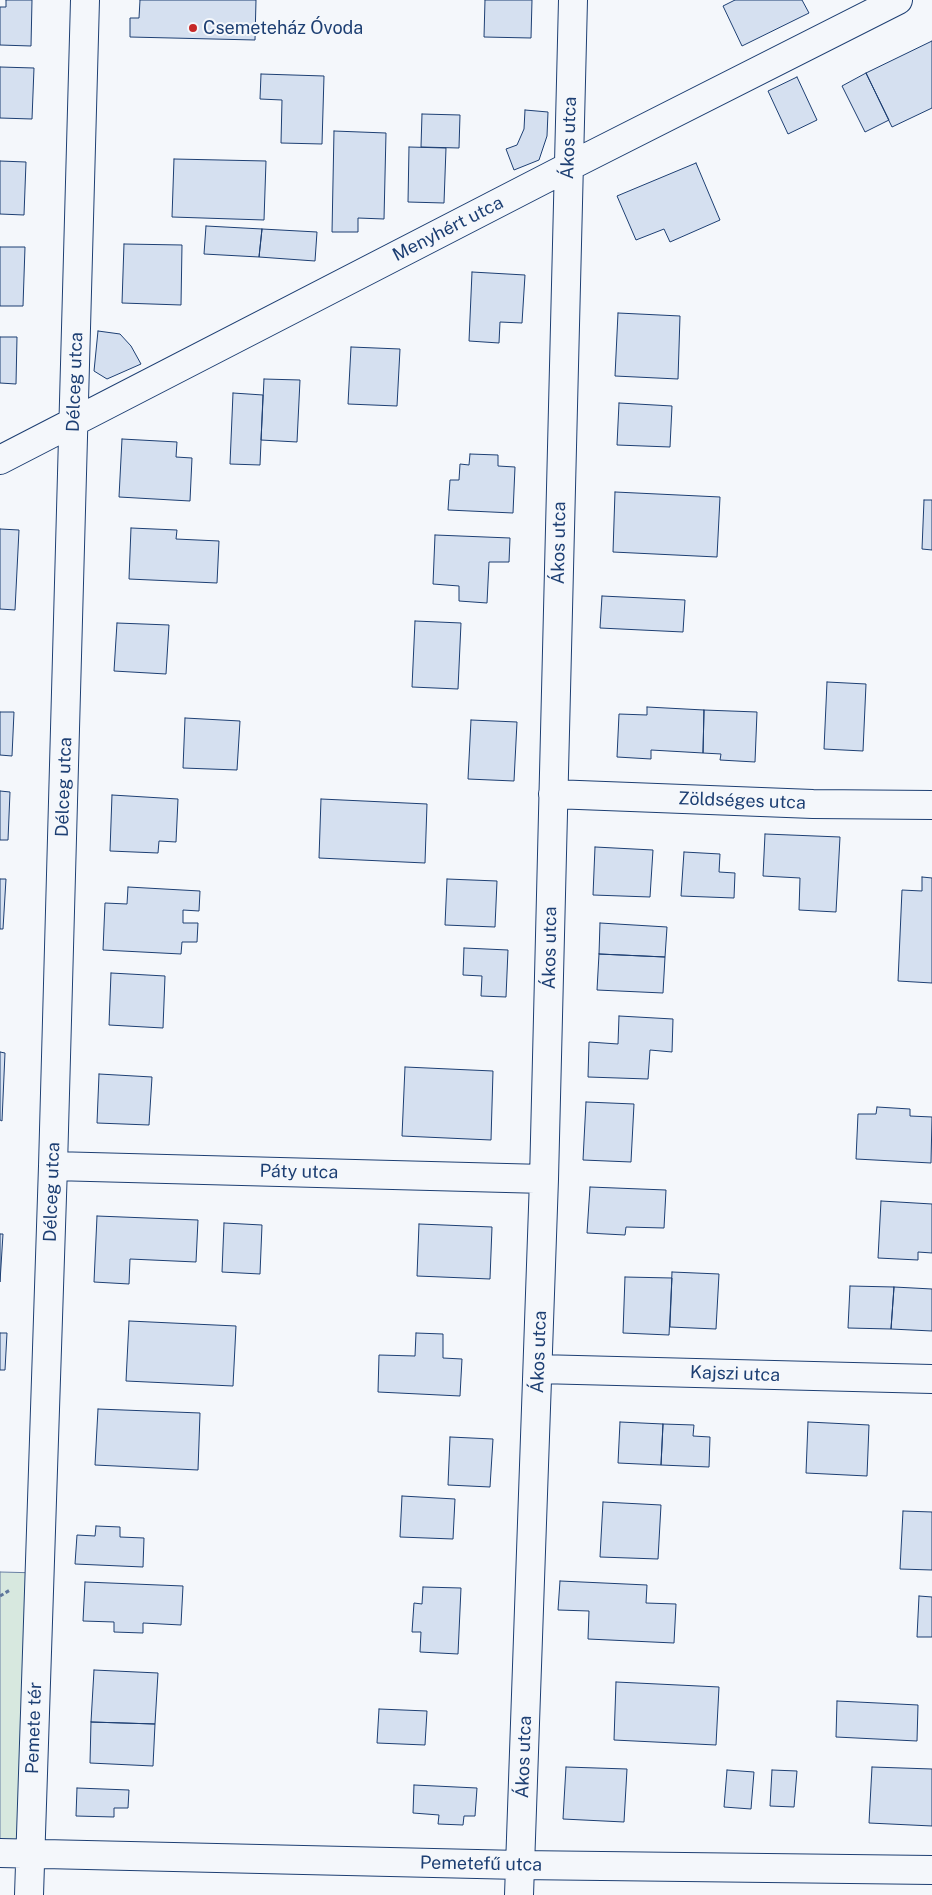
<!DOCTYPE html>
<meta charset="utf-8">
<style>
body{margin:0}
canvas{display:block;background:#f4f7fb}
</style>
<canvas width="932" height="1895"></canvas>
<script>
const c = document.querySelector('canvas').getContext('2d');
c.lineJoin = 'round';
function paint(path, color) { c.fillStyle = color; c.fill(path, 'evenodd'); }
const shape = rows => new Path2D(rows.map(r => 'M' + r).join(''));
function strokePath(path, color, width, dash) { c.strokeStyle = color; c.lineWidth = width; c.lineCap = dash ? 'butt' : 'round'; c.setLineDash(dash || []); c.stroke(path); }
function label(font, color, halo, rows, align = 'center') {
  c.font = font + ' "Public Sans",sans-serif'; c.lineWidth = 4; c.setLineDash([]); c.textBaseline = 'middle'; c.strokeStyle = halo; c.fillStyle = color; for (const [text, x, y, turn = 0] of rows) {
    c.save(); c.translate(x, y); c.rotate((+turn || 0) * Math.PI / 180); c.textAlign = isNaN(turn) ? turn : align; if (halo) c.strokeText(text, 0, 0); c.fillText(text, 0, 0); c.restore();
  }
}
const green = shape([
 [0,1572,40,1573,30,1854,0,1853,0,1572]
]);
paint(green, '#d7e8df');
strokePath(green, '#687fa3', 1);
const building = shape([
 [6,0,32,0,31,46,0,45,0,7,6,7,6,0],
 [140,0,256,0,255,40,130,37,130,18,139,18,140,0],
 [485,0,532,0,531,38,484,37,485,0],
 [735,0,802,0,809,13,742,46,723,6,735,0],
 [932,41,932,108,892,127,866,73,932,41],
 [0,67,34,68,32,119,0,118,0,67],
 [866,73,889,120,865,132,842,86,866,73],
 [261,74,324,76,322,144,281,143,282,100,260,99,261,74],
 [797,77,817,120,788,134,768,91,797,77],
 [525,110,548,112,547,136,539,160,514,170,506,149,517,145,524,129,525,110],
 [422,114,460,115,459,148,421,147,422,114],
 [334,131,386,133,384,219,358,218,358,232,332,232,334,131],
 [409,147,446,148,444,203,408,202,409,147],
 [174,159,266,161,264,220,172,217,174,159],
 [0,161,26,162,24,215,0,214,0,161],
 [696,163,720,220,670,242,664,229,636,240,617,196,696,163],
 [206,226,262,229,259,257,204,254,206,226],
 [262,229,317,232,315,261,259,257,262,229],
 [124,244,182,245,181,305,122,303,124,244],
 [0,247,25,247,23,306,0,306,0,247],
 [472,272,525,275,522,323,500,322,499,343,469,341,472,272],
 [618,313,680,316,678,379,615,376,618,313],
 [98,331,120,334,131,346,141,364,107,379,94,371,98,331],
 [0,337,17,337,16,384,0,383,0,337],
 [351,347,400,349,397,406,348,404,351,347],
 [264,379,300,380,297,442,261,440,264,379],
 [233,393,263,395,260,465,230,464,233,393],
 [619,403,672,406,670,447,617,445,619,403],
 [122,439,177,442,176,457,192,458,190,501,119,497,122,439],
 [470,454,498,455,498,466,515,467,513,513,448,510,450,480,459,480,460,464,469,465,470,454],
 [615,492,720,497,717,557,613,552,615,492],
 [924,500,932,500,932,550,922,549,924,500],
 [131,528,177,530,176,539,219,541,217,583,129,579,131,528],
 [0,529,19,530,15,610,0,609,0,529],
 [435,535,510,538,509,562,489,562,487,603,459,601,459,586,433,584,435,535],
 [602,596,685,600,683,632,600,628,602,596],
 [415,621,461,623,458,689,412,687,415,621],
 [117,623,169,625,166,674,114,671,117,623],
 [827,682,866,684,863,751,824,749,827,682],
 [647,707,704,710,703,753,651,750,651,759,617,757,619,714,647,715,647,707],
 [704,710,757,712,755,762,720,760,721,754,703,753,704,710],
 [0,712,14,712,12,756,0,755,0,712],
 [185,718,240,721,237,770,183,768,185,718],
 [471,720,517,722,514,781,468,779,471,720],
 [0,791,10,792,8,840,0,840,0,791],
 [112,795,178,799,176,842,159,841,158,853,110,851,112,795],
 [321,799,427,804,425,863,319,858,321,799],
 [765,834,840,837,836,912,799,910,800,878,763,876,765,834],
 [595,847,653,850,650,897,593,895,595,847],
 [684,852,720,854,719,872,735,873,734,898,681,896,684,852],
 [922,877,932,878,932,983,898,981,902,890,922,891,922,877],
 [0,879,6,879,3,929,0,929,0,879],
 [447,879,497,881,495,927,445,925,447,879],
 [128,887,200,891,199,911,183,910,183,923,198,923,197,942,182,942,181,954,103,950,105,903,127,904,128,887],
 [600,923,667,927,665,957,599,954,600,923],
 [464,948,508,950,506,997,481,996,482,976,463,975,464,948],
 [599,954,665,957,663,993,597,990,599,954],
 [111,973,165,976,163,1028,109,1025,111,973],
 [619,1016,673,1019,672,1052,650,1050,648,1079,588,1077,589,1042,618,1044,619,1016],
 [0,1052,5,1053,2,1121,0,1120,0,1052],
 [405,1067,493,1071,491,1140,402,1136,405,1067],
 [99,1074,152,1077,149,1125,97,1123,99,1074],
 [586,1102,634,1104,631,1162,583,1160,586,1102],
 [877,1107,910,1109,910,1116,932,1117,931,1163,856,1159,858,1114,876,1114,877,1107],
 [590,1187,666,1190,664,1228,626,1227,625,1235,587,1233,590,1187],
 [881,1201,932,1204,932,1253,918,1252,918,1260,878,1258,881,1201],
 [97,1216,198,1220,196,1262,130,1259,129,1284,94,1282,97,1216],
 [224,1223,262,1225,260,1274,222,1272,224,1223],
 [419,1224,492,1227,490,1279,417,1276,419,1224],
 [0,1234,3,1234,0,1282,0,1234],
 [672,1272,719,1274,716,1329,670,1327,672,1272],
 [625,1277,672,1278,669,1335,623,1333,625,1277],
 [850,1286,894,1287,891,1329,848,1328,850,1286],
 [894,1287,932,1289,932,1331,891,1329,894,1287],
 [129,1321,236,1326,233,1386,126,1381,129,1321],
 [0,1333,7,1333,5,1370,0,1370,0,1333],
 [416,1333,443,1334,443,1358,462,1359,460,1396,378,1392,379,1355,415,1356,416,1333],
 [98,1409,200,1413,198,1470,95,1465,98,1409],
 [620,1422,663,1424,661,1465,618,1463,620,1422],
 [808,1422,869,1425,867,1476,806,1473,808,1422],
 [663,1424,694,1425,693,1436,710,1437,709,1467,661,1465,663,1424],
 [450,1437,493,1439,490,1487,448,1485,450,1437],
 [402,1496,455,1499,453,1539,400,1537,402,1496],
 [603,1502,661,1505,658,1559,600,1557,603,1502],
 [903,1511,932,1512,932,1570,900,1569,903,1511],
 [96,1526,120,1527,120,1537,144,1538,143,1567,75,1564,77,1535,95,1536,96,1526],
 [560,1581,647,1585,646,1603,676,1604,674,1643,588,1639,589,1611,558,1610,560,1581],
 [85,1582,183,1586,181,1625,143,1623,143,1633,114,1632,114,1622,83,1621,85,1582],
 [423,1587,461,1588,458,1654,420,1652,421,1632,412,1632,414,1603,422,1604,423,1587],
 [919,1596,932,1597,932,1637,917,1637,919,1596],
 [94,1670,158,1673,155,1724,91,1722,94,1670],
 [616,1682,719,1687,716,1745,614,1740,616,1682],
 [837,1701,918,1705,917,1741,836,1737,837,1701],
 [379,1709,427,1711,425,1745,377,1743,379,1709],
 [91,1722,155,1724,153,1766,90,1763,91,1722],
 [566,1767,627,1769,624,1822,563,1819,566,1767],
 [872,1767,932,1769,932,1826,869,1823,872,1767],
 [727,1770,754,1772,751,1809,724,1807,727,1770],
 [772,1770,797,1771,794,1807,770,1806,772,1770],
 [414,1785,477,1788,475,1816,464,1816,463,1825,438,1824,439,1815,413,1813,414,1785],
 [77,1788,129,1790,128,1808,114,1808,114,1817,76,1816,77,1788]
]);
paint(building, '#d5e0f0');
strokePath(building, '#1d3f73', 1);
const minor = shape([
 [0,460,568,167,898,0],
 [553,794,813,804,932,805],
 [53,1166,544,1179],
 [538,1369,932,1379],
 [0,1853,520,1865,932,1870],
 [29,1895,53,1166,85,0],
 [519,1895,544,1179,573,0]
]);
strokePath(minor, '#1d3f73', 30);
strokePath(shape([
 [0,1596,10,1590]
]), '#5e769c', 3, [4, 2.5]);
strokePath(minor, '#f4f7fb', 28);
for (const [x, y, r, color] of [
 [193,28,5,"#c62828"]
]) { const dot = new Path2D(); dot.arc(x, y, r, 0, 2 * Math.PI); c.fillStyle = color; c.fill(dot); strokePath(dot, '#f4f7fb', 2); }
label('18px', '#1d3f73', '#f4f7fb', [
 ["Csemeteház Óvoda",203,28]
], 'left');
label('18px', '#1d3f73', '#f4f7fb', [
 ["Ákos utca",569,138,-88],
 ["Menyhért utca",448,229,-27],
 ["Délceg utca",75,382,-88],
 ["Ákos utca",559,543,-89],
 ["Délceg utca",64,787,-88],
 ["Zöldséges utca",742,801,2],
 ["Ákos utca",550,948,-89],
 ["Páty utca",299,1172,1],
 ["Délceg utca",52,1192,-88],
 ["Ákos utca",539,1352,-88],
 ["Kajszi utca",735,1374,2],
 ["Pemete tér",34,1728,-88],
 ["Ákos utca",524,1757,-88],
 ["Pemetefű utca",481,1864,1]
]);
</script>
